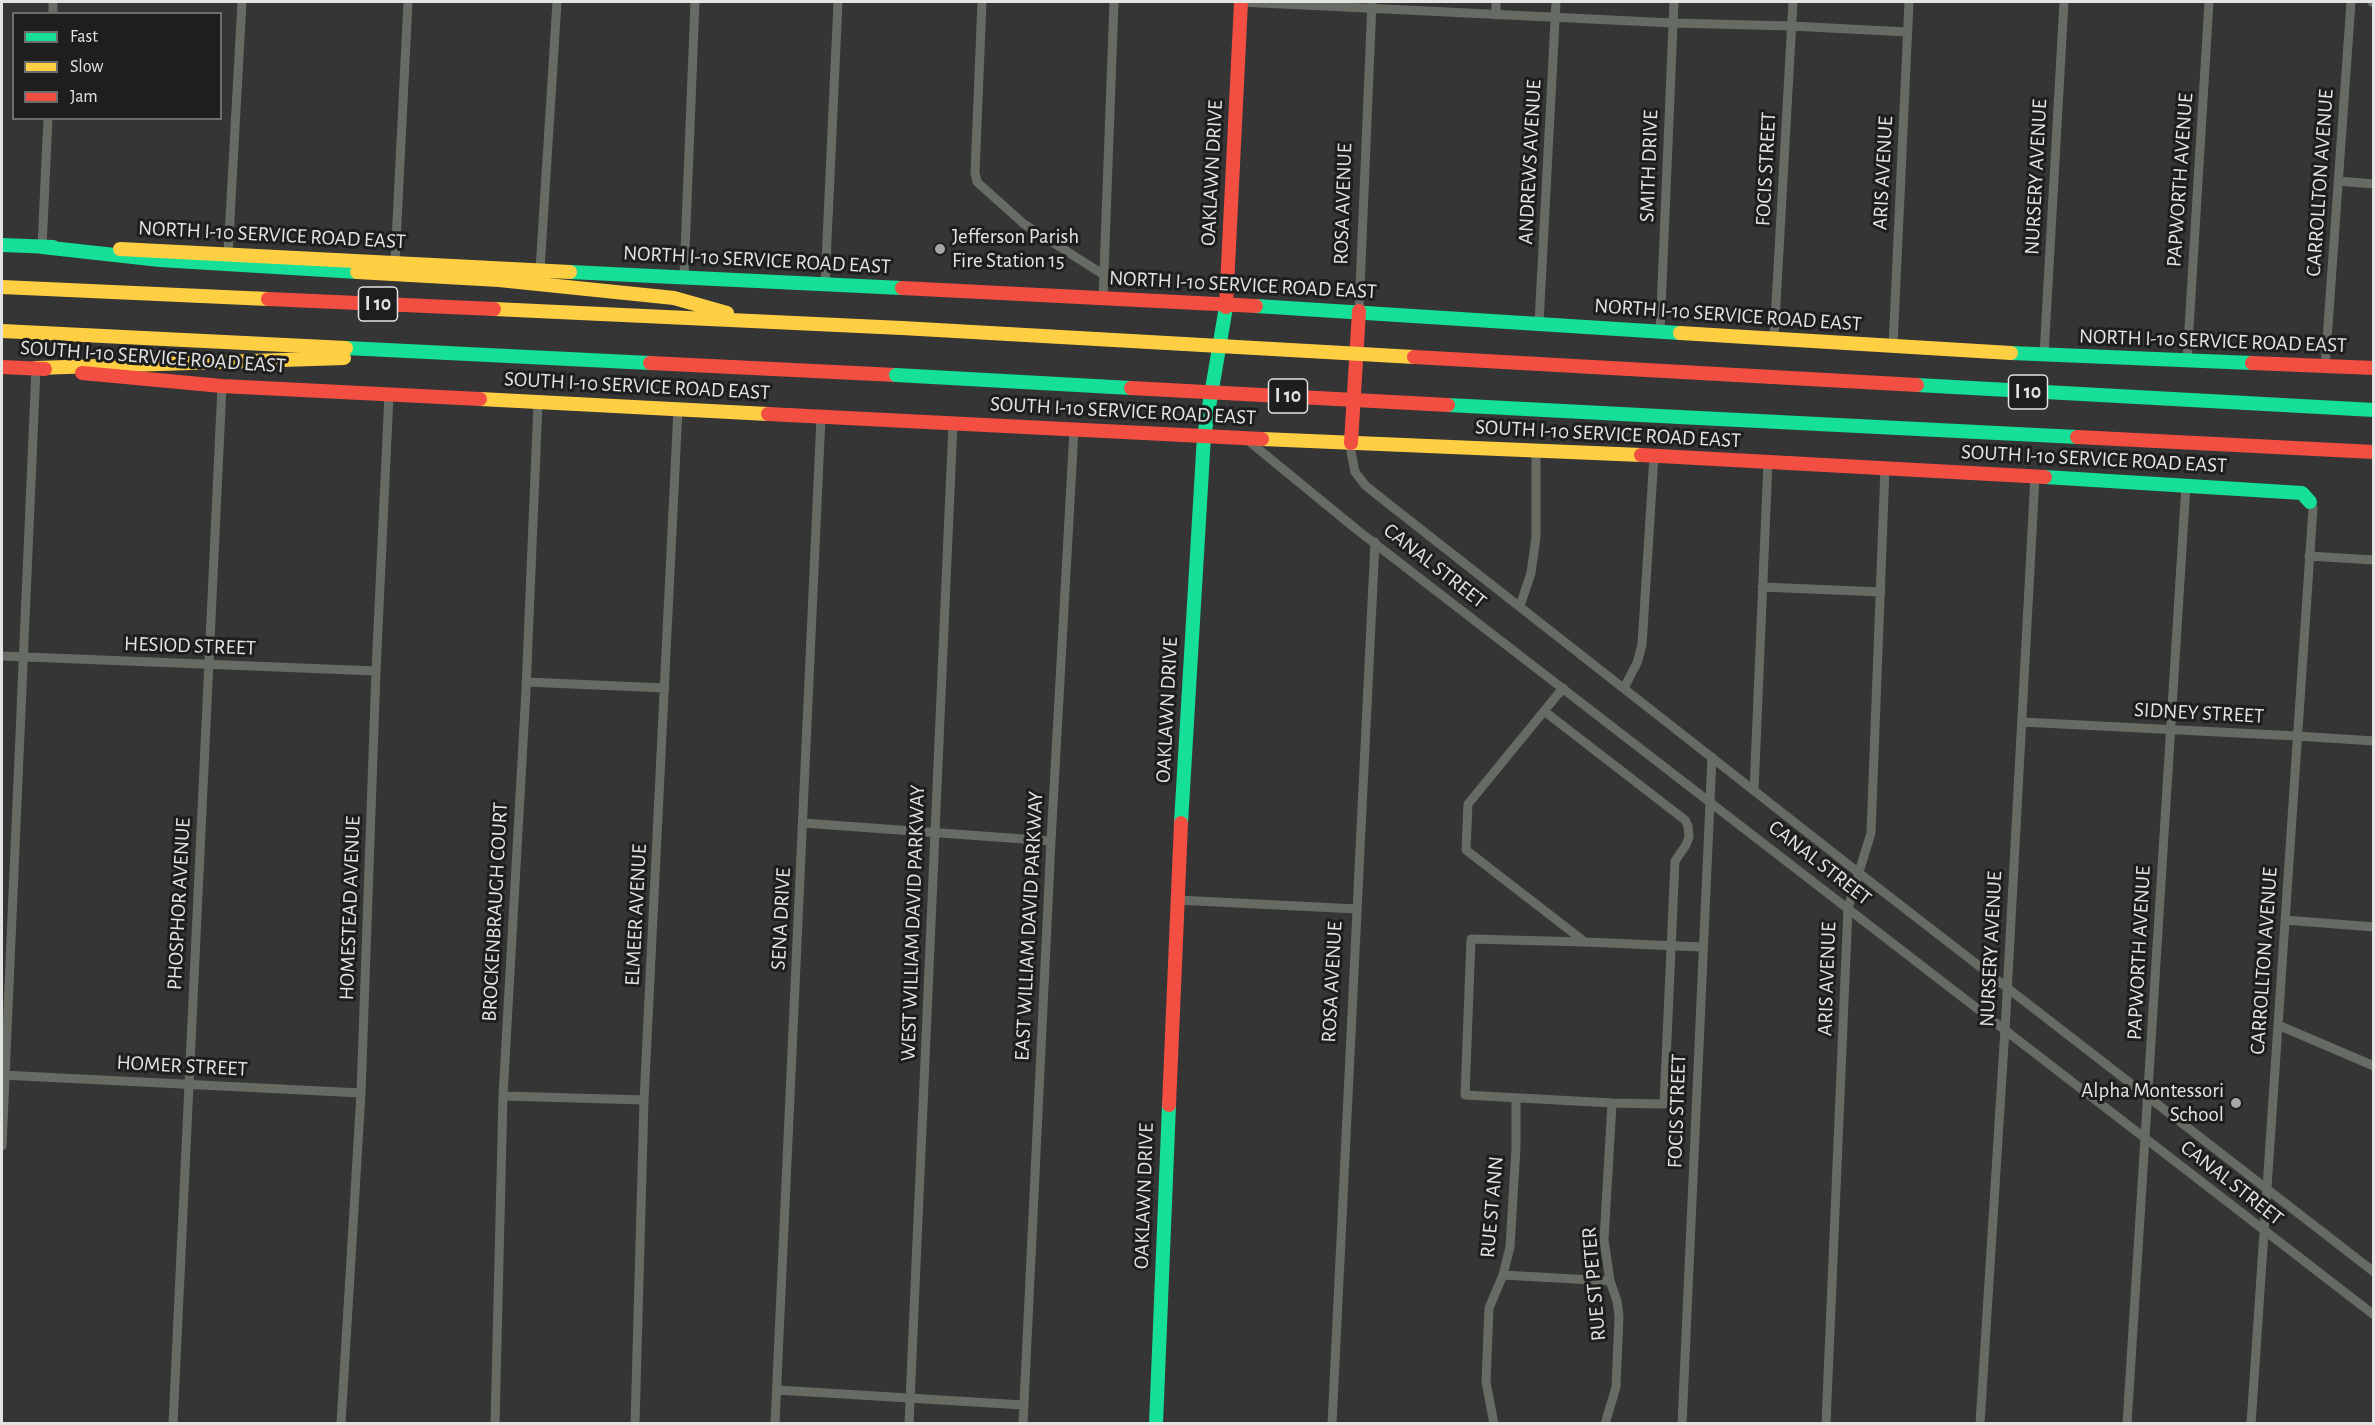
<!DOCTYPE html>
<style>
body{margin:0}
#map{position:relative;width:2375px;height:1425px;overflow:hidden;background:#353535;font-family:"Alegreya Sans",sans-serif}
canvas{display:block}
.frame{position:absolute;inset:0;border:3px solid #e2e3e2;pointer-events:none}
.legend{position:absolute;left:12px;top:12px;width:210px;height:108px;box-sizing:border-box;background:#1d1e1d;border:2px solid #6c6d6c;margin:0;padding:8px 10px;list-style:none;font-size:18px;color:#e2e3e2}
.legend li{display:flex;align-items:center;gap:12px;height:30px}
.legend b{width:30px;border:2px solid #6c6d6c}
</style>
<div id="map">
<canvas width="2375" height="1425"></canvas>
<div class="frame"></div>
<ul class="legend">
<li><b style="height:8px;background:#16e098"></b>Fast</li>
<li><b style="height:8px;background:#ffcf43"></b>Slow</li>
<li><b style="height:8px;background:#f24e42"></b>Jam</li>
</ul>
</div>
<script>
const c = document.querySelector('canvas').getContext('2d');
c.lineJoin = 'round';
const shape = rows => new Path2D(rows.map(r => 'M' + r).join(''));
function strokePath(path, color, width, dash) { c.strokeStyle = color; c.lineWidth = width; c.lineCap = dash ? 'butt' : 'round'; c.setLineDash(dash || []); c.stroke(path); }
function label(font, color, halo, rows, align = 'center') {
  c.font = font + ' "Alegreya Sans",sans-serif'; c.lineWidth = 6; c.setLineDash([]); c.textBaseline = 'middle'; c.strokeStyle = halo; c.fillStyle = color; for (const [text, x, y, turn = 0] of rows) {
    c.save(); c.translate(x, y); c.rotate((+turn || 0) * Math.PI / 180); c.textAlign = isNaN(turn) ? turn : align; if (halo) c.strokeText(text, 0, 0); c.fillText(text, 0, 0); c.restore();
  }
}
strokePath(shape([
 [982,2,975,173,977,182,1024,224,1104,275],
 [1241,2,1673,23,1791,26,1907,32],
 [2372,2,2374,2],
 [53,14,53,2],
 [1496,15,1496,2],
 [2338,181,2374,184],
 [42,247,48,118],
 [228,254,242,2],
 [395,262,408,2],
 [540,270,557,2],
 [684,276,695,2],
 [825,284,838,2],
 [1103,299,1114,2],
 [1359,311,1372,2],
 [1539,323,1556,2],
 [1660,332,1674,2],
 [1774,339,1793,2],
 [1893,346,1909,2],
 [2044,355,2064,2],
 [2187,361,2209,2],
 [2325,368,2351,2],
 [1245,438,1356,529,2374,1315],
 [1351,443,1351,452,1355,472,1365,485,1381,498,1859,873,2374,1272],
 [2309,556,2374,560],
 [1762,587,1881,592],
 [1520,606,1531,573,1536,537,1536,451],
 [2,656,376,671],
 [526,682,665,688],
 [1563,688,1468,804,1466,850,1585,942,1702,947],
 [1624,688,1637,663,1642,645,1654,456],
 [1544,711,1685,820,1688,826,1689,837,1686,845,1675,861,1664,1104,1612,1103,1465,1095,1471,939,1585,942],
 [2022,722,2297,736,2374,741],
 [1754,791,1768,462],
 [803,823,1051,841],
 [1177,900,1357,909],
 [2285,920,2374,927],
 [2278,1025,2374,1066],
 [2,1075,361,1093],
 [503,1096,644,1100],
 [2,1146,36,368],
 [1503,1275,1610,1281],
 [777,1390,1023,1405],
 [173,1424,222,386],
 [341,1424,361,1093,376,671,389,395],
 [495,1424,503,1096,526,690,538,403],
 [635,1424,644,1100,678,409],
 [775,1424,821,417],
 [909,1424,953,423],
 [1023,1424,1051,841,1074,430],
 [1332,1424,1375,542],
 [1494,1424,1486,1382,1489,1308,1503,1275,1510,1247,1516,1148,1516,1098],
 [1605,1424,1616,1387,1619,1316,1617,1301,1610,1281,1604,1240,1612,1103],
 [1682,1424,1712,757],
 [1826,1424,1848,908,1871,833,1885,468],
 [1980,1424,2006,1013,2035,476],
 [2127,1424,2186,485],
 [2251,1424,2313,508,2310,502]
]), '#666c64', 9);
strokePath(shape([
 [2,245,53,247],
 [42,247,160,260,357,272],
 [570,272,902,288],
 [1256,306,1680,333],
 [346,348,650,363],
 [2011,353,2252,363],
 [1917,385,2374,410],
 [1679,417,2077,437],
 [2045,477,2302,493,2310,502],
 [1181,823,1204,436,1226,307],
 [1156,1424,1169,1105]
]), '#16e098', 14);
strokePath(shape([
 [120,249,570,272],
 [357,272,499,280,674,298,727,313],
 [2,287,268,299],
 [494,309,902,328],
 [2,331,346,348],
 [1680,333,2011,353],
 [36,368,344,358],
 [480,399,768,414],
 [1262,439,1641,455]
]), '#ffcf43', 14);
strokePath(shape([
 [902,288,1256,306],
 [268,299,494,309],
 [1226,307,1241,2],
 [650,363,896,375],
 [2252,363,2374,368],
 [2,367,45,369],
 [1682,372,1917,385],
 [82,373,222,386,480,399],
 [768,414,1262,439],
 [2077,437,2374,452],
 [1351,443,1359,311],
 [1641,455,2045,477],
 [1169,1105,1181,823]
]), '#f24e42', 14);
strokePath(shape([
 [896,375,1131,388],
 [1448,405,1679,417]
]), '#16e098', 14);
strokePath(shape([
 [902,328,1414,357]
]), '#ffcf43', 14);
strokePath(shape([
 [1414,357,1682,372],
 [1131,388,1448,405]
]), '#f24e42', 14);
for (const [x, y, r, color] of [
 [940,249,6,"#a5a6a5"],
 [2236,1103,6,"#a5a6a5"]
]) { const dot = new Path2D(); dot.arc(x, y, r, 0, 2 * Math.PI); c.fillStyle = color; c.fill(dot); strokePath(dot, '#1d1e1d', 2); }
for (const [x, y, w] of [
 [378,304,39],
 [2028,392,39],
 [1288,396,39]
]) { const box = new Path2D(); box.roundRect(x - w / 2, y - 17, w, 34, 4.5); c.fillStyle = '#1d1e1d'; c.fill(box); strokePath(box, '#e2e3e2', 1.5); }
label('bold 20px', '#e2e3e2', null, [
 ["I 10",378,304],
 ["I 10",2028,392],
 ["I 10",1288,396]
]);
label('21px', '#e2e3e2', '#1d1e1d', [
 ["ANDREWS AVENUE",1530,162,-87],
 ["SMITH DRIVE",1649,166,-88],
 ["FOCIS STREET",1766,169,-87],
 ["OAKLAWN DRIVE",1212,173,-87],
 ["ARIS AVENUE",1883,173,-87],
 ["NURSERY AVENUE",2036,177,-87],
 ["PAPWORTH AVENUE",2180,180,-86],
 ["CARROLLTON AVENUE",2320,183,-86],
 ["ROSA AVENUE",1343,204,-88],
 ["NORTH I-10 SERVICE ROAD EAST",272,235,3],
 ["NORTH I-10 SERVICE ROAD EAST",757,260,3],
 ["NORTH I-10 SERVICE ROAD EAST",1243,285,3],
 ["NORTH I-10 SERVICE ROAD EAST",1728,315,4],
 ["NORTH I-10 SERVICE ROAD EAST",2213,341,2],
 ["SOUTH I-10 SERVICE ROAD EAST",153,357,4],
 ["SOUTH I-10 SERVICE ROAD EAST",637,386,3],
 ["SOUTH I-10 SERVICE ROAD EAST",1123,411,3],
 ["SOUTH I-10 SERVICE ROAD EAST",1608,434,3],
 ["SOUTH I-10 SERVICE ROAD EAST",2094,459,3],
 ["CANAL STREET",1435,566,38],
 ["HESIOD STREET",190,646,2],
 ["OAKLAWN DRIVE",1167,710,-87],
 ["SIDNEY STREET",2199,713,3],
 ["CANAL STREET",1820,863,38],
 ["PHOSPHOR AVENUE",179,904,-87],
 ["HOMESTEAD AVENUE",350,908,-88],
 ["BROCKENBRAUGH COURT",495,912,-87],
 ["ELMEER AVENUE",636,915,-87],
 ["SENA DRIVE",781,919,-87],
 ["WEST WILLIAM DAVID PARKWAY",913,923,-88],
 ["EAST WILLIAM DAVID PARKWAY",1029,926,-87],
 ["NURSERY AVENUE",1991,949,-87],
 ["PAPWORTH AVENUE",2139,953,-87],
 ["CARROLLTON AVENUE",2264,961,-86],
 ["ARIS AVENUE",1827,979,-88],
 ["ROSA AVENUE",1332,982,-87],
 ["HOMER STREET",182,1066,3],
 ["FOCIS STREET",1677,1111,-88],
 ["CANAL STREET",2232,1183,38],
 ["OAKLAWN DRIVE",1144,1196,-88],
 ["RUE ST ANN",1492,1207,-85],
 ["RUE ST PETER",1594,1284,-95]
]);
label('21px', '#e2e3e2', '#1d1e1d', [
 ["Jefferson Parish",952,237],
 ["Fire Station 15",952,261],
 ["Alpha Montessori",2224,1091,"right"],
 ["School",2224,1115,"right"]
], 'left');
</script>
